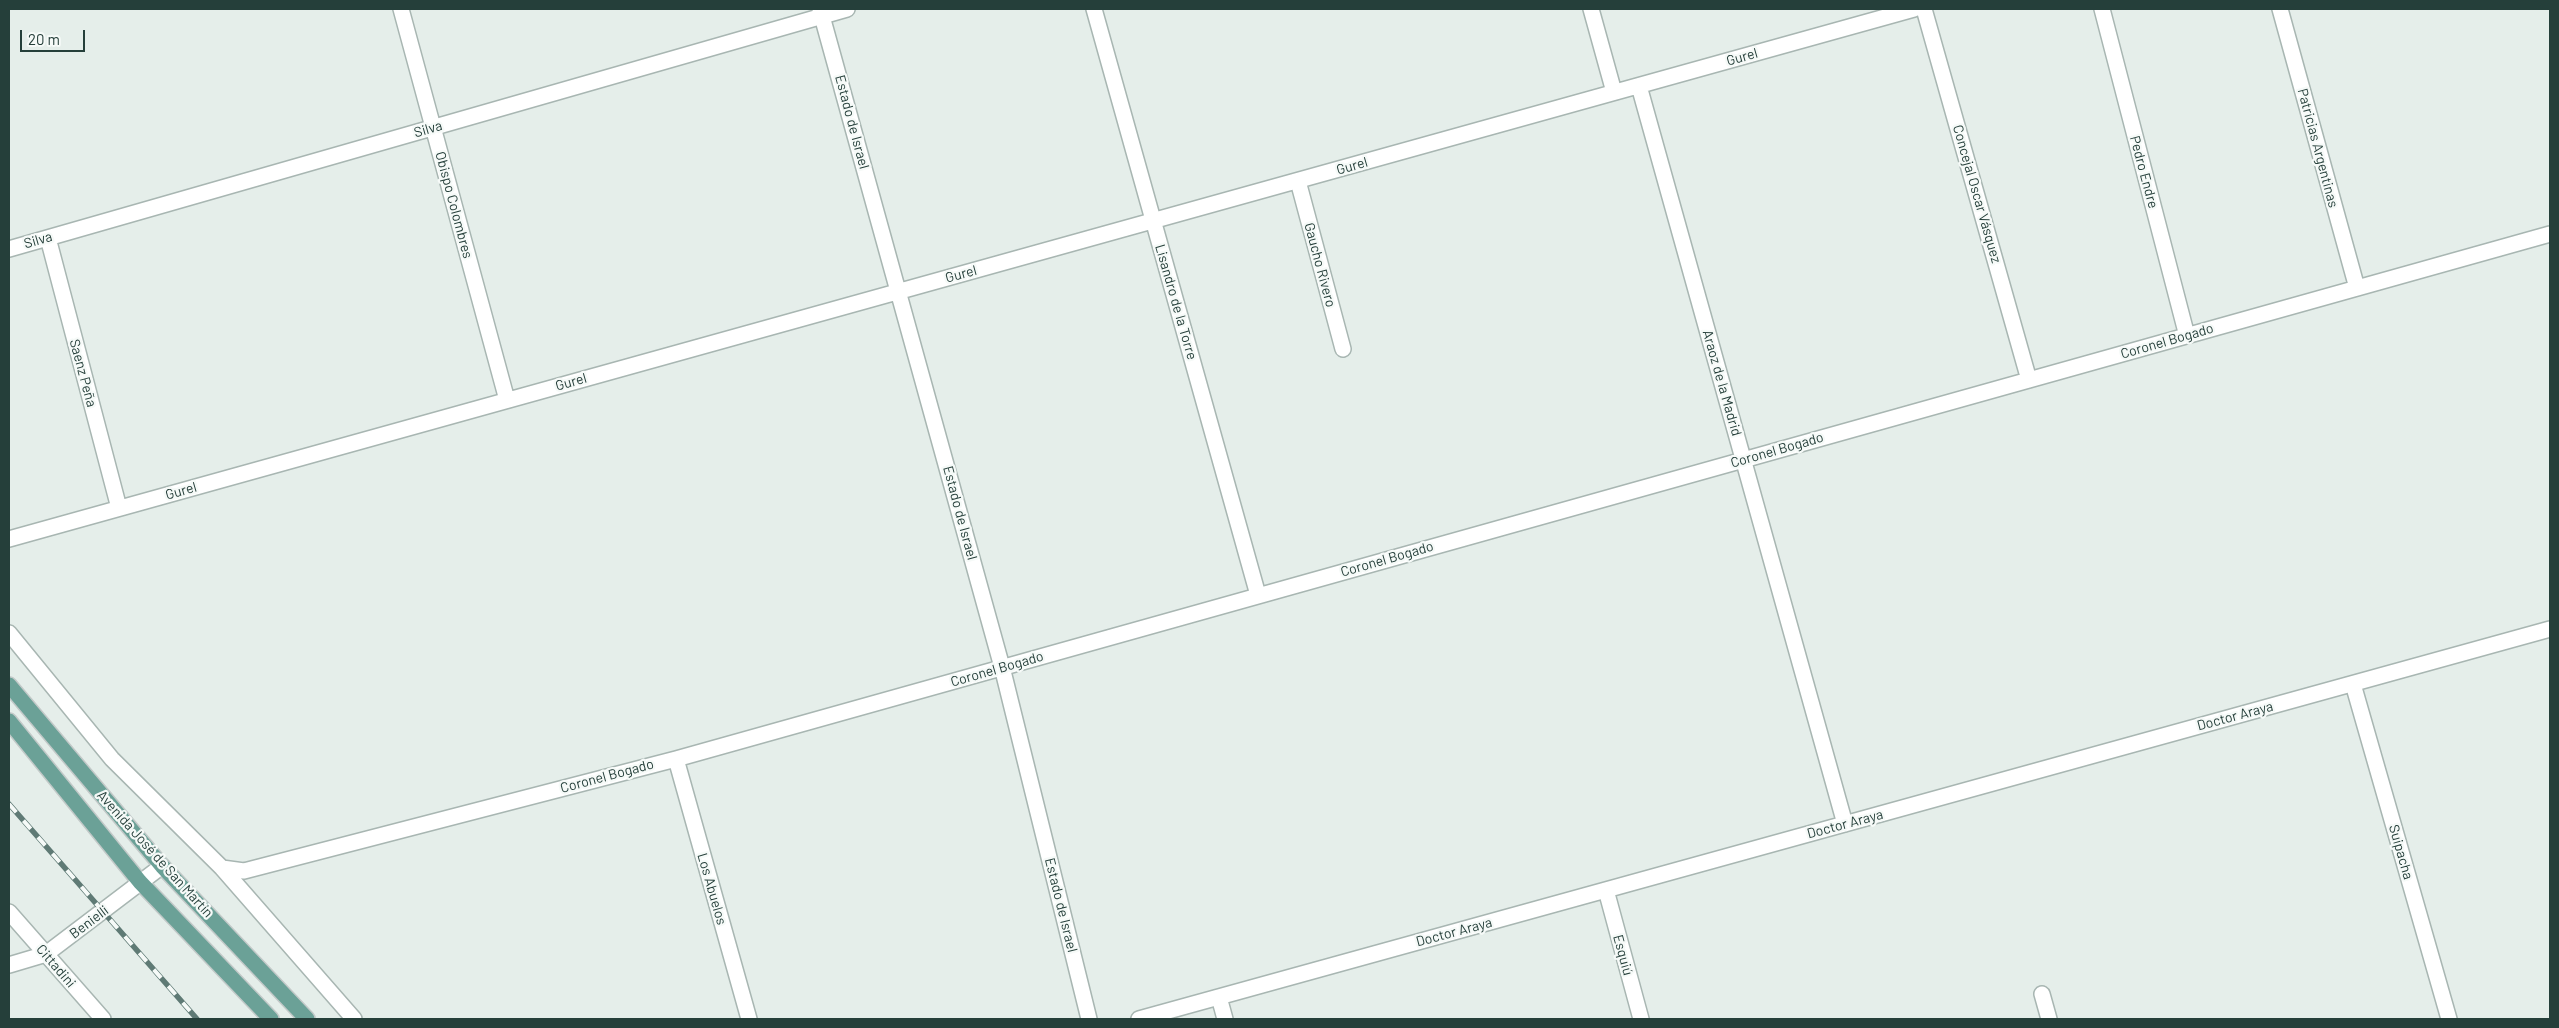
<!DOCTYPE html>
<meta charset="utf-8">
<style>
body{margin:0}
#map{position:relative;width:2559px;height:1028px;overflow:hidden;background:#e5eeea;font-family:Barlow,sans-serif}
canvas{display:block}
.frame{position:absolute;inset:0;border:10px solid #253f3a;pointer-events:none}
.scale{position:absolute;left:20px;top:30px;width:65px;height:22px;box-sizing:border-box;border:2px solid #253f3a;border-top:0;padding-left:6px;font-size:15px;line-height:18px;white-space:nowrap;color:#253f3a;-webkit-text-stroke:4px #f6faf8;paint-order:stroke}
</style>
<div id="map">
<canvas width="2559" height="1028"></canvas>
<div class="frame"></div>
<div class="scale">20 m</div>
</div>
<script>
const c = document.querySelector('canvas').getContext('2d');
c.lineJoin = 'round';
const shape = rows => new Path2D(rows.map(r => 'M' + r).join(''));
function strokePath(path, color, width, dash) { c.strokeStyle = color; c.lineWidth = width; c.lineCap = dash ? 'butt' : 'round'; c.setLineDash(dash || []); c.stroke(path); }
function label(font, color, halo, rows, align = 'center') {
  c.font = font + ' Barlow,sans-serif'; c.lineWidth = 4.5; c.setLineDash([]); c.textBaseline = 'middle'; c.strokeStyle = halo; c.fillStyle = color; for (const [text, x, y, turn = 0] of rows) {
    c.save(); c.translate(x, y); c.rotate((+turn || 0) * Math.PI / 180); c.textAlign = isNaN(turn) ? turn : align; if (halo) c.strokeText(text, 0, 0); c.fillText(text, 0, 0); c.restore();
  }
}
const minor = shape([
 [401,9,507,400],
 [820,9,1002,667,1089,1019],
 [1094,9,1258,595],
 [1591,9,1614,92],
 [1924,9,2029,380],
 [2102,9,2187,336],
 [2280,9,2357,288],
 [1639,86,1845,824],
 [1298,181,1343,349],
 [48,238,119,508],
 [9,249,847,9],
 [9,539,1914,9],
 [9,633,112,759,222,868,354,1019],
 [2353,684,2449,1019],
 [676,759,749,1019],
 [222,868,244,871,676,759,2550,234],
 [1606,890,1641,1019],
 [9,912,103,1019],
 [9,965,46,954,162,866],
 [2042,994,2049,1019],
 [1219,997,1225,1019],
 [1139,1019,2550,629]
]);
const major = shape([
 [9,685,162,866,307,1019],
 [9,721,140,882,271,1019]
]);
strokePath(minor, '#a8b6b2', 18);
strokePath(major, '#c2c9c8', 18);
strokePath(minor, '#fff', 15);
strokePath(major, '#6ba197', 15);
const rail = shape([
 [9,804,197,1019]
]);
strokePath(rail, '#5f7a75', 5.5);
strokePath(rail, '#f6faf8', 4, [11]);
label('14px', '#253f3a', '#f6faf8', [
 ["Gurel",1742,57,-16],
 ["Estado de Israel",852,122,75],
 ["Silva",428,129,-16],
 ["Patricias Argentinas",2318,148,75],
 ["Gurel",1352,166,-16],
 ["Pedro Endre",2144,172,75],
 ["Concejal Oscar Vásquez",1977,194,74],
 ["Obispo Colombres",454,205,75],
 ["Silva",38,240,-16],
 ["Gaucho Rivero",1320,265,75],
 ["Gurel",961,274,-15],
 ["Lisandro de la Torre",1176,302,74],
 ["Coronel Bogado",2167,341,-16],
 ["Saenz Peña",83,373,75],
 ["Gurel",571,382,-16],
 ["Araoz de la Madrid",1722,383,74],
 ["Coronel Bogado",1777,450,-16],
 ["Gurel",181,491,-16],
 ["Estado de Israel",960,513,75],
 ["Coronel Bogado",1387,559,-16],
 ["Coronel Bogado",997,669,-16],
 ["Doctor Araya",2235,716,-15],
 ["Coronel Bogado",607,776,-15],
 ["Doctor Araya",1845,824,-15],
 ["Suipacha",2401,852,74],
 ["Avenida José de San Martín",155,854,48],
 ["Los Abuelos",712,889,74],
 ["Estado de Israel",1061,905,76],
 ["Benielli",89,922,-37],
 ["Doctor Araya",1454,932,-15],
 ["Esquiú",1623,955,75],
 ["Cittadini",56,966,49]
]);
</script>
